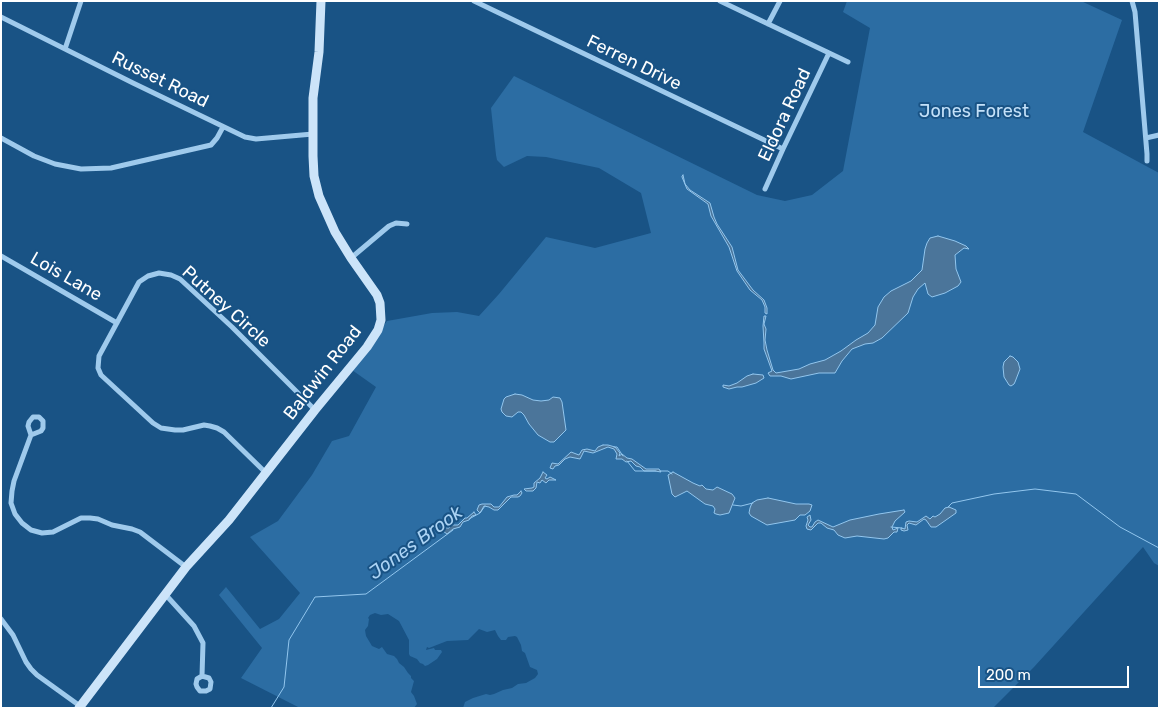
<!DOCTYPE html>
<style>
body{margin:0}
#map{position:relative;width:1160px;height:709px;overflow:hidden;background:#195385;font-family:Rubik,sans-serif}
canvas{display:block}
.frame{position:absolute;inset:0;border:2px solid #fff;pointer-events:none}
.scale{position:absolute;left:978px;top:666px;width:151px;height:22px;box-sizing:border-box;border:2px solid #fff;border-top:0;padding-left:6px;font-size:15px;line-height:18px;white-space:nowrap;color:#fff;-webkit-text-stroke:4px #195385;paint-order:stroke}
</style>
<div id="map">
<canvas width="1160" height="709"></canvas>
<div class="frame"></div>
<div class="scale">200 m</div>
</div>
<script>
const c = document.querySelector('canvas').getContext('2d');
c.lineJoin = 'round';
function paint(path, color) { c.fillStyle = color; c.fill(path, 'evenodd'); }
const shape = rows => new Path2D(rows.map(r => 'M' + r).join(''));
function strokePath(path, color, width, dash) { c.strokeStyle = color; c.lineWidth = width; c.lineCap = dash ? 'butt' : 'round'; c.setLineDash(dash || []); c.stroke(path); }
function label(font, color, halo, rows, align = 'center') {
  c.font = font + ' Rubik,sans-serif'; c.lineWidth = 4; c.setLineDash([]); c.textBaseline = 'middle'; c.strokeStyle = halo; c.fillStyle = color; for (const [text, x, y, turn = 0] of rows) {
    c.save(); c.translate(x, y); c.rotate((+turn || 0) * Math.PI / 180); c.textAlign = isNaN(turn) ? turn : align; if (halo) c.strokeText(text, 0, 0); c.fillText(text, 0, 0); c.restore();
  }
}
paint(shape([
 [847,1,1081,1,1122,20,1083,132,1159,173,1159,566,1154,563,1143,547,1034,667,993,708,463,708,465,702,473,698,486,694,490,695,494,694,503,690,512,688,518,684,526,683,535,678,538,674,537,670,530,667,525,653,522,651,521,645,517,637,515,636,508,637,506,640,501,640,498,636,495,630,487,632,479,629,468,640,447,641,429,648,427,647,426,650,434,648,435,650,441,650,442,652,437,659,428,665,425,666,423,664,420,663,417,659,410,656,409,654,409,640,399,621,388,614,381,615,375,613,370,615,368,618,369,619,368,626,365,630,366,636,372,646,379,649,382,647,387,654,394,656,397,659,399,663,404,667,408,673,411,676,411,678,414,681,411,692,414,696,417,704,414,708,300,708,241,678,262,648,219,595,226,587,260,629,279,619,300,593,250,537,278,521,312,475,332,441,349,436,376,387,352,370,387,321,432,313,457,312,479,316,499,294,546,237,595,248,651,233,641,193,599,168,546,157,527,156,504,167,497,160,496,155,491,108,514,76,757,195,785,201,812,195,843,171,870,28,843,12]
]), '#2c6da3');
const water = shape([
 [683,175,685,184,690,190,710,203,714,217,717,224,732,247,738,270,753,290,764,300,767,308,767,314,765,313,765,307,762,300,750,290,737,271,729,247,711,216,708,204,687,189,682,177,682,176,683,175],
 [938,236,955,241,966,246,969,249,964,248,955,255,956,269,961,282,958,286,945,293,932,297,928,294,925,283,918,289,913,297,908,313,882,338,873,343,865,344,852,349,842,361,835,373,819,373,791,379,781,376,770,376,768,373,772,371,764,349,764,343,763,326,764,316,766,316,764,324,766,329,765,340,767,350,773,370,776,373,799,369,810,364,825,360,841,351,856,340,868,333,875,325,878,307,884,297,891,291,911,281,922,270,925,249,927,243,930,238,938,236],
 [1010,356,1013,357,1018,362,1020,369,1015,382,1014,384,1011,386,1009,385,1004,377,1003,367,1004,362,1010,356],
 [753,374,763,375,764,378,756,383,742,387,737,387,729,389,723,387,723,385,729,386,737,383,747,376,753,374],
 [515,394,522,395,533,400,541,401,549,400,553,397,560,398,562,402,566,430,554,442,550,442,538,435,529,424,524,415,521,412,518,412,512,417,506,416,502,412,501,409,504,399,506,397,515,394],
 [603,445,608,445,615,447,620,453,619,456,622,454,627,458,632,459,646,469,659,469,661,472,655,471,644,471,640,467,636,466,631,461,626,462,622,459,616,459,617,454,614,449,608,447,593,453,584,451,580,459,570,457,565,459,559,465,555,466,553,469,550,468,552,463,558,464,571,452,579,455,582,450,587,449,595,451,598,447,603,445],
 [543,472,547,475,545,478,547,479,550,477,556,480,549,480,546,483,542,480,540,483,537,482,536,488,533,491,526,491,524,489,532,488,534,487,534,483,540,478,543,472],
 [673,472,693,483,700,486,702,485,706,489,713,490,717,487,732,494,735,498,729,513,720,515,716,514,714,513,715,509,713,506,705,504,687,491,675,497,672,494,668,475,673,472],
 [521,491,522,493,520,496,518,497,511,497,498,510,494,510,489,507,484,506,480,513,477,510,479,505,482,504,491,504,494,507,499,507,507,497,514,495,517,495,521,491],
 [768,498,796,504,809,504,812,505,810,511,805,515,800,515,795,520,767,525,751,516,749,513,750,508,752,503,757,500,768,498],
 [949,507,956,510,956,513,936,527,931,527,926,520,924,519,916,525,909,523,907,525,908,530,904,531,901,530,901,528,905,529,906,522,909,521,917,522,926,516,930,519,933,516,935,517,940,514,945,508,949,507],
 [904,510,905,512,895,521,892,527,893,530,898,528,897,532,894,532,888,538,884,539,857,536,845,538,838,535,834,530,827,528,821,523,818,523,811,530,807,529,806,526,808,520,807,517,810,515,811,520,808,525,810,527,812,527,815,522,818,520,833,527,850,520,879,514,904,510],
 [474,512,476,515,472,516,469,520,463,522,460,527,453,529,447,534,443,531,443,528,449,528,452,525,458,525,465,518,467,518,474,512]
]);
paint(water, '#4b759a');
strokePath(water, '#92c6ee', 1);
strokePath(shape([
 [614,447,617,447,623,456],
 [627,461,635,471,656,471],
 [660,471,668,471,672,474],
 [733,505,741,506,753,503],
 [948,507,952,503,994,494,1035,489,1076,494,1120,527,1159,548],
 [469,519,480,513,485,506],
 [891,527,902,528],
 [271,708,284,687,289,640,315,597,366,594,453,530]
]), '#92c6ee', 1);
strokePath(shape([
 [474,1,783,149],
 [720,1,848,62],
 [1132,1,1135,12,1147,154,1147,161],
 [1,17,133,83,245,137,256,139,313,134],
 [768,24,780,1],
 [65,49,81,1],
 [1,138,34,156,55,164,81,169,111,168,211,145,217,138,223,127],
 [1146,138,1159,135],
 [765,189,783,149,829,53],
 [1,256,117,323],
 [351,258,389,226,396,223,407,224],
 [31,435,28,426,29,422,33,417,39,417,43,421,43,428,41,431,31,435,14,481,12,491,11,503,15,514,22,523,31,530,42,533,53,532,81,518,90,518,98,519,112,525,132,529,140,532,186,567],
 [266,473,224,432,217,428,210,426,204,425,183,430,175,430,161,428,153,423,101,375,98,368,99,356,139,282,148,276,159,273,171,275,180,279,232,327,315,410],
 [165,594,194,626,203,643,202,676,197,679,196,684,197,687,200,691,206,691,210,689,211,682,209,678,202,676],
 [1,619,13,635,26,662,31,669,37,675,80,706]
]), '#9fcaec', 5);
strokePath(shape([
 [79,708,186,567,229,520,315,410,367,347,378,330,381,320,380,303,377,295,351,258,335,232,319,196,314,176,313,156,313,98,319,52,321,1]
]), '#cce4f9', 9);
label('18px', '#fff', '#195385', [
 ["Ferren Drive",634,63,26],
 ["Russet Road",160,80,26],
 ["Eldora Road",785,115,-65],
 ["Lois Lane",66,277,30],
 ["Putney Circle",226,307,42],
 ["Baldwin Road",323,373,-52]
]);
label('18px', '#c4e1f9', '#195385', [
 ["Jones Forest",974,112]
]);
label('italic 19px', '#abd3f4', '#195385', [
 ["Jones Brook",416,543,-36]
]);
</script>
